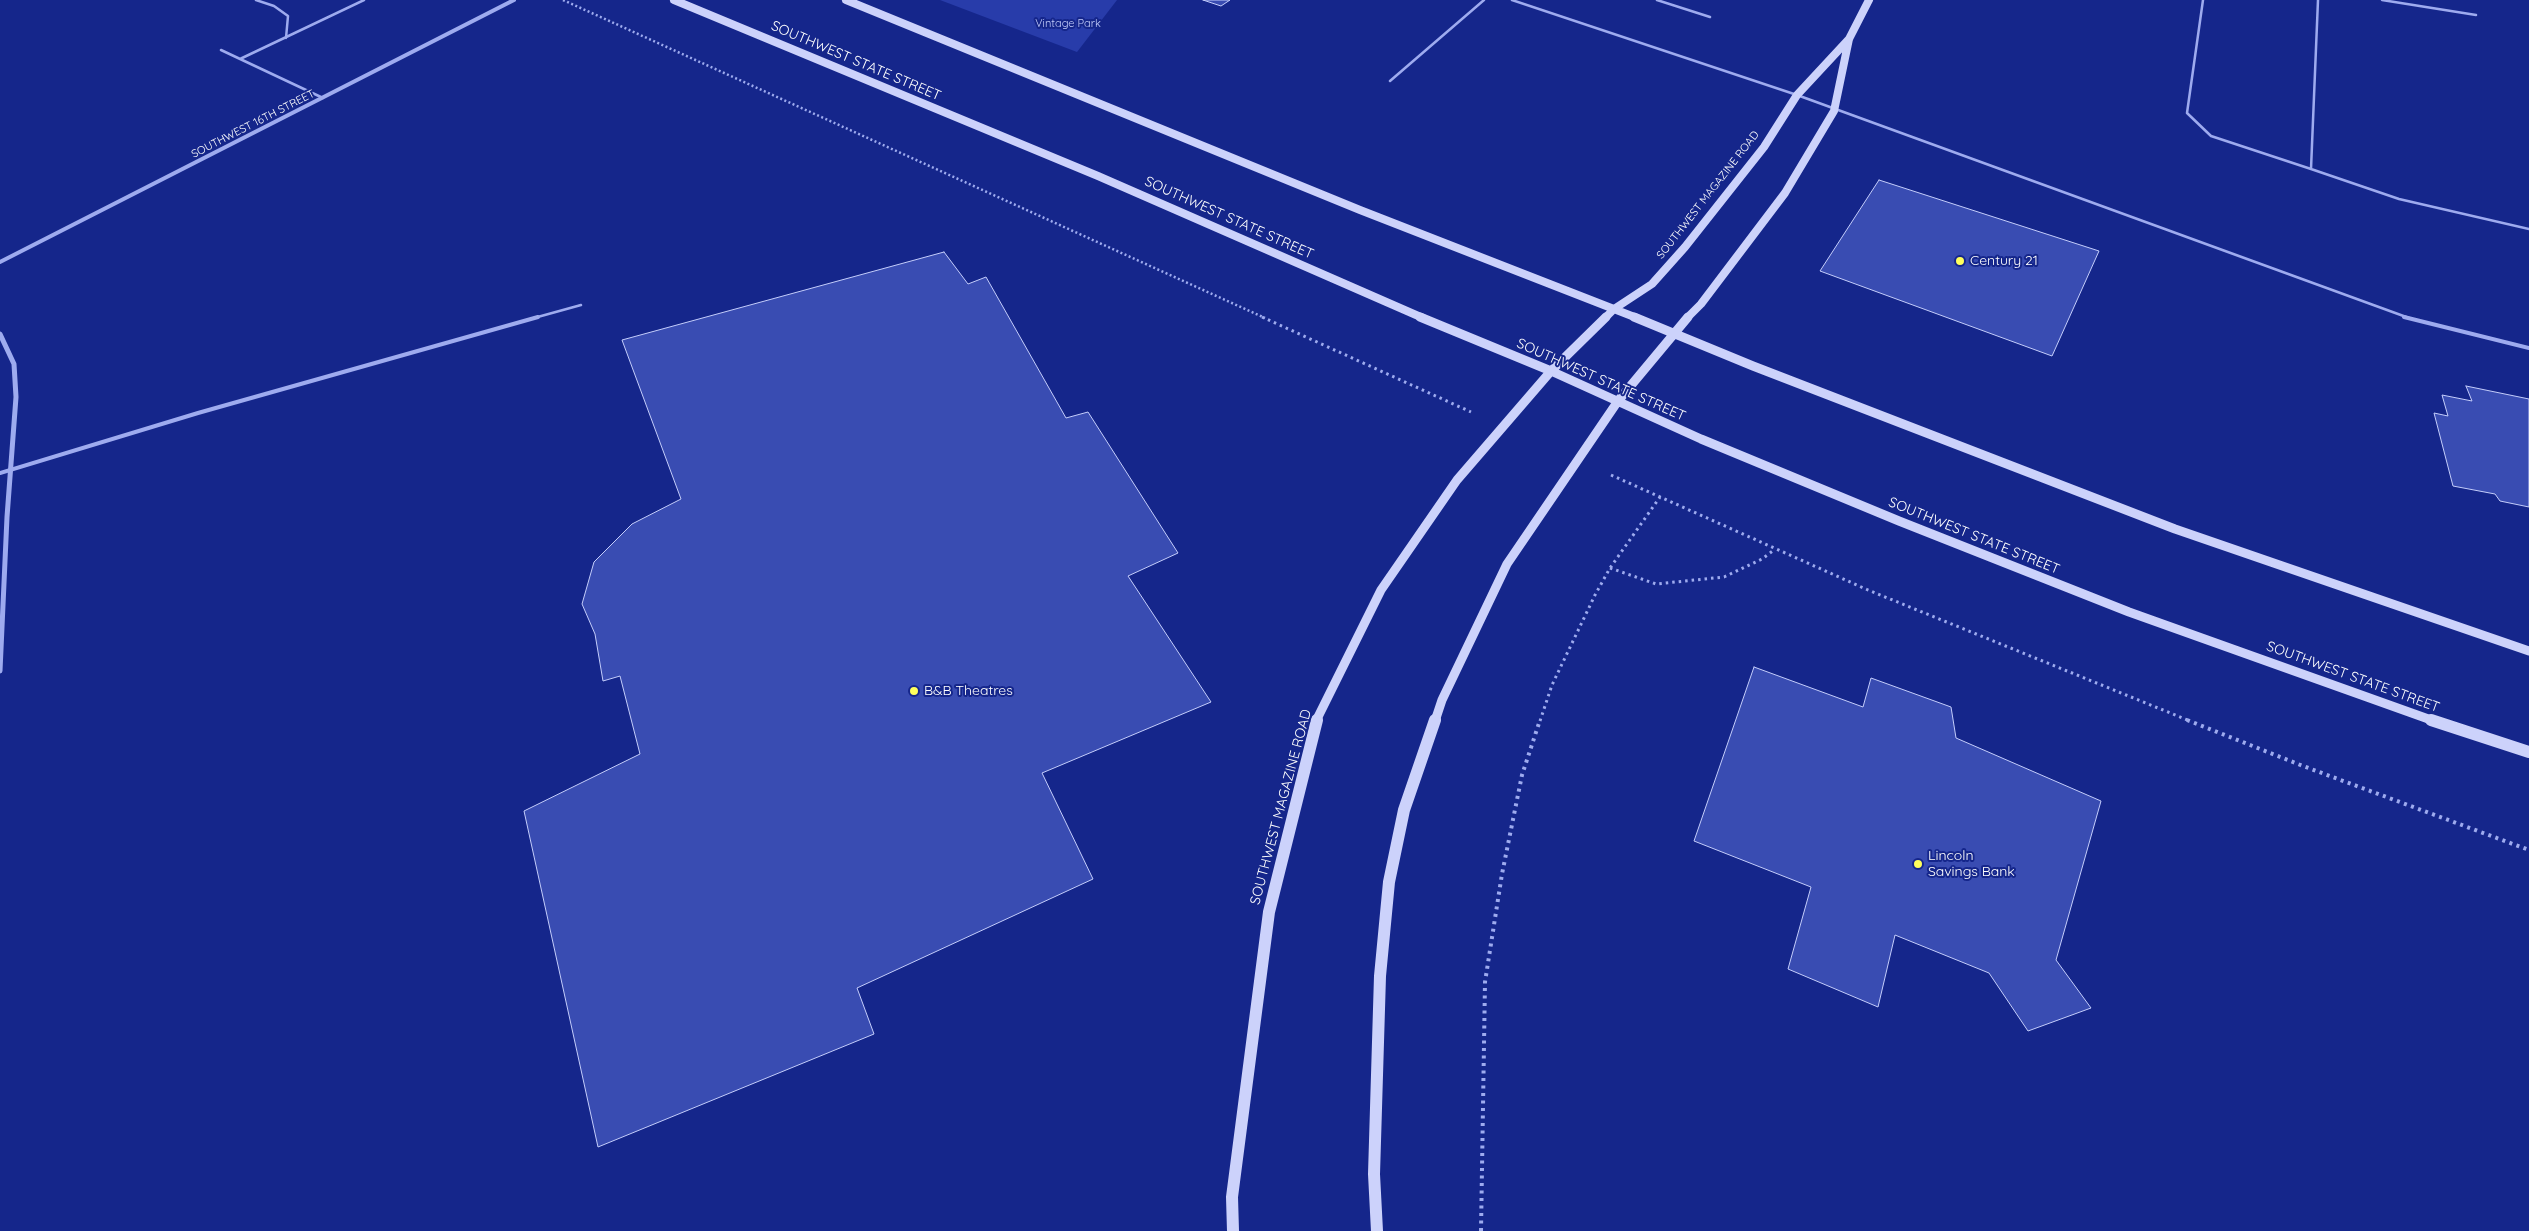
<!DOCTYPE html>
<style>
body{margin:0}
canvas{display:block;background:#15268b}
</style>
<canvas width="2529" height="1231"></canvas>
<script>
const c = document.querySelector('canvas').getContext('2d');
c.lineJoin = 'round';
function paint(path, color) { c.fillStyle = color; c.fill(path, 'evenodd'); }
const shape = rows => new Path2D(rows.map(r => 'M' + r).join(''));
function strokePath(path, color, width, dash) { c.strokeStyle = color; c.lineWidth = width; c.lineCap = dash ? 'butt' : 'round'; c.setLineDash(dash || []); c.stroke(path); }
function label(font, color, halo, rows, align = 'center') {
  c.font = font + ' Quicksand,sans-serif'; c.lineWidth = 4; c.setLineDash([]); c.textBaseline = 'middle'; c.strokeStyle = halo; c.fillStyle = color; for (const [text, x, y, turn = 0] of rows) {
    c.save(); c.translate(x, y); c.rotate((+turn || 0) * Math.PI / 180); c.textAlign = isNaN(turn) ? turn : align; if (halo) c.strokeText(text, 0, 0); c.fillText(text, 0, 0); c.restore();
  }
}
paint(shape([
 [940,0,1117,0,1077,52]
]), '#283caa');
const building = shape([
 [1203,0,1230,0,1221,6,1203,0],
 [1879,180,2099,251,2052,356,1820,271,1879,180],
 [944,252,968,284,986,277,1066,418,1088,412,1178,553,1128,576,1211,702,1042,773,1093,879,857,988,874,1034,598,1147,524,811,640,754,620,676,603,681,595,634,582,604,594,562,632,524,681,499,622,340,944,252],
 [2466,386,2529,399,2529,507,2500,501,2495,494,2453,486,2434,413,2448,416,2442,395,2472,401,2466,386],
 [1754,667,1863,707,1871,678,1951,707,1956,738,2101,801,2056,960,2091,1008,2028,1031,1989,973,1895,935,1878,1007,1788,969,1811,887,1694,841,1754,667]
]);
paint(building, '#394cb2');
strokePath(building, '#c4cdfb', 1);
strokePath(shape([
 [563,0,1265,318]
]), '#9eabef', 2.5, [2, 2.5]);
strokePath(shape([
 [1262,317,1471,412],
 [1611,475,1868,590,2190,721],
 [1610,568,1656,584,1724,577,1762,559,1774,550],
 [1540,721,1552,685,1595,595,1610,568,1660,497]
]), '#9eabef', 3, [2.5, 4]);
strokePath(shape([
 [2187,720,2303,766,2529,850],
 [1481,1231,1485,982,1502,874,1522,775,1540,720]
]), '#9eabef', 4, [3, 4.5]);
strokePath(shape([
 [256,0,274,6,288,16,286,38],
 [1512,0,1797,95,2409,318],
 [1657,0,1710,17],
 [2203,0,2187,113,2211,136,2311,169],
 [2318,0,2311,169,2399,199,2529,229],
 [2382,0,2476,15],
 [221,50,323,98],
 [240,59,364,0],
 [1390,81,1484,0],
 [534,318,581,305]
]), '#9eabef', 2.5);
strokePath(shape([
 [2404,317,2529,348],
 [0,473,198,413,538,317]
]), '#9eabef', 4);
strokePath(shape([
 [0,262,514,0]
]), '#9eabef', 4);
strokePath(shape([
 [0,334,14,364,16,397,7,517,0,671]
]), '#9eabef', 5);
strokePath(shape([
 [674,0,1098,176,1423,318],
 [846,0,1360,210,1637,318],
 [1605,318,1614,309,1652,284,1685,247,1764,147,1797,95,1849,39],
 [1687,318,1701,304,1785,193,1834,111,1849,39,1869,0]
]), '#ccd2fb', 8);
strokePath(shape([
 [1420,317,1551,371,1701,439,1899,521,2129,612,2434,721],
 [1634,317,1753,366,2175,529,2529,651],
 [1316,721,1381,590,1457,480,1551,371,1606,317],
 [1435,721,1442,700,1507,564,1618,401,1688,317]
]), '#ccd2fb', 9);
strokePath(shape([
 [2431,720,2529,752],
 [1233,1231,1232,1197,1269,912,1317,720],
 [1377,1231,1374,1174,1380,976,1389,882,1404,810,1435,720]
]), '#ccd2fb', 12);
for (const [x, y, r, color] of [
 [1960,261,5,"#ffff5c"],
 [914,691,5,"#ffff5c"],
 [1918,864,5,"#ffff5c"]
]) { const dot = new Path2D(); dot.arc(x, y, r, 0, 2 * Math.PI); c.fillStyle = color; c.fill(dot); strokePath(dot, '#15268b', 2); }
label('11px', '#c4cdfb', '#15268b', [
 ["Vintage Park",1068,24]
]);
label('11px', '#fff', '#15268b', [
 ["SOUTHWEST 16TH STREET",253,124,-27],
 ["SOUTHWEST MAGAZINE ROAD",1708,195,-52]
]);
label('14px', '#fff', '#15268b', [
 ["SOUTHWEST STATE STREET",856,61,23],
 ["SOUTHWEST STATE STREET",1229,218,24],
 ["SOUTHWEST STATE STREET",1601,380,24],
 ["SOUTHWEST STATE STREET",1974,536,22],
 ["SOUTHWEST STATE STREET",2353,677,20],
 ["SOUTHWEST MAGAZINE ROAD",1281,807,-75]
]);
label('14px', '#fff', '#15268b', [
 ["Century 21",1970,261],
 ["B&B Theatres",924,691],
 ["Lincoln",1928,856],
 ["Savings Bank",1928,872]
], 'left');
</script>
